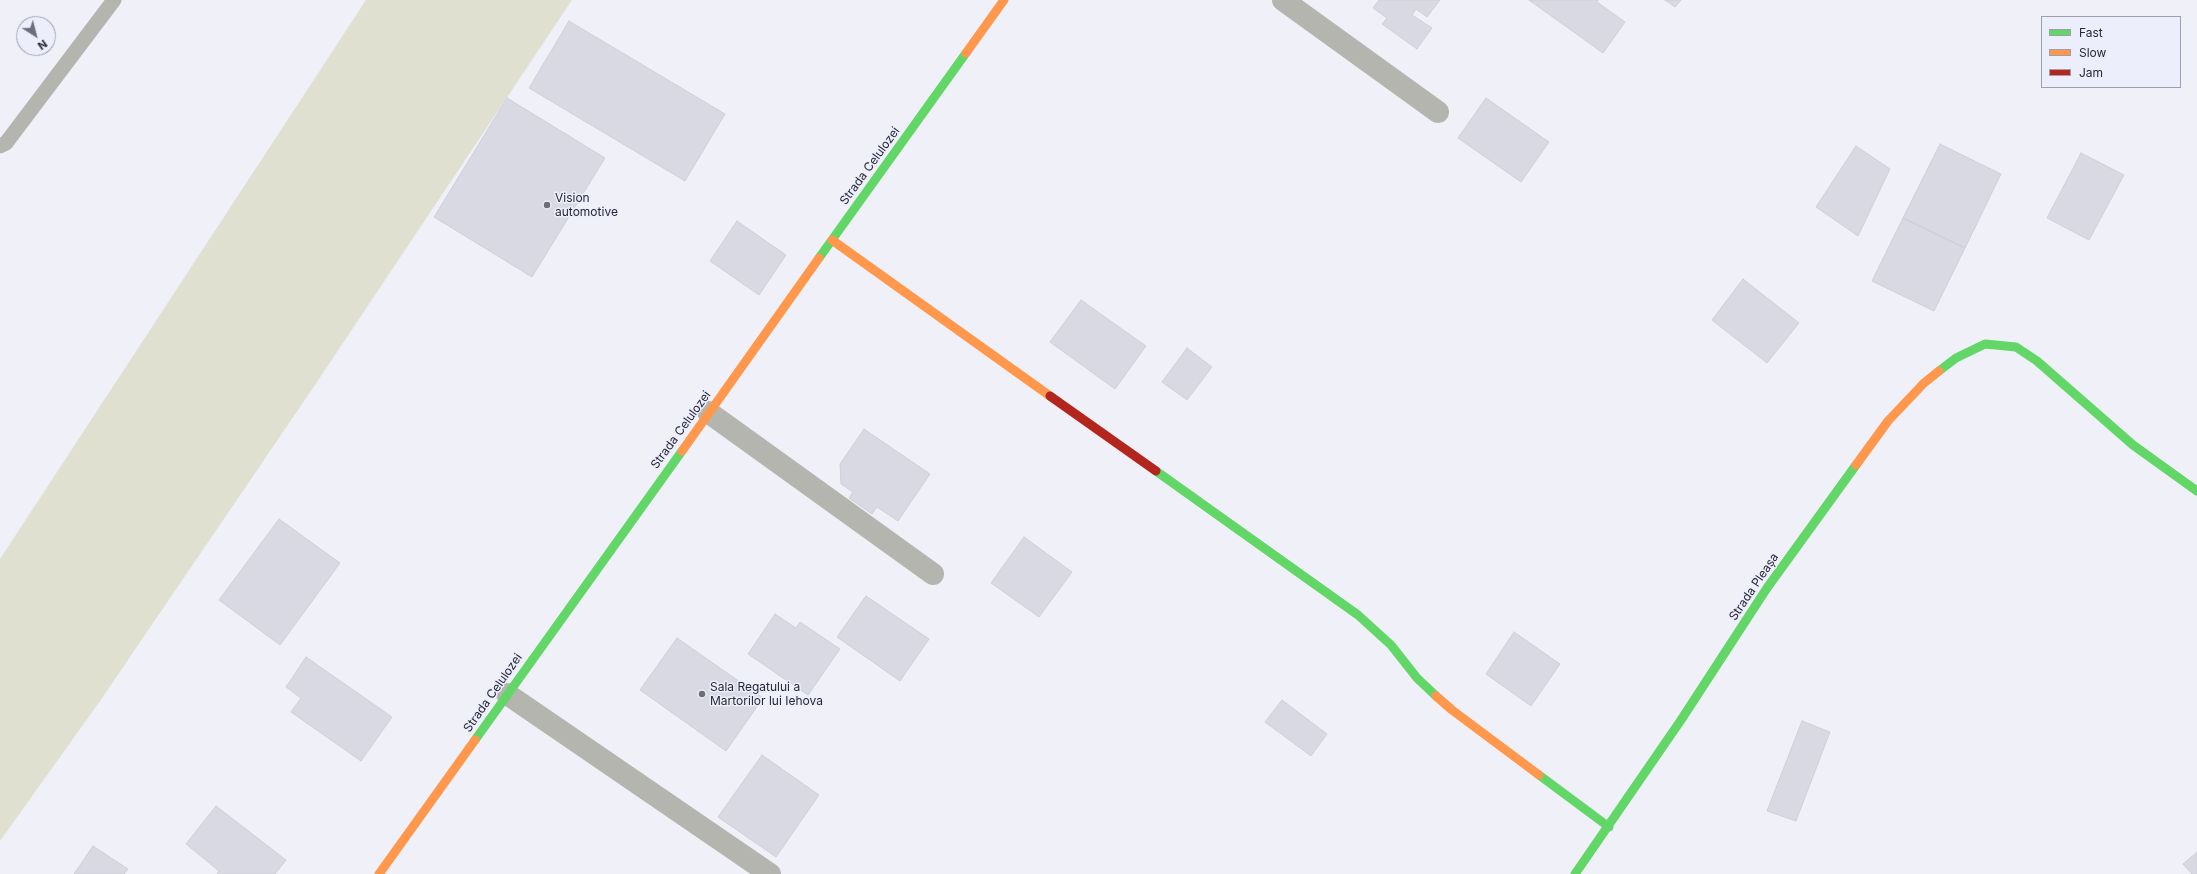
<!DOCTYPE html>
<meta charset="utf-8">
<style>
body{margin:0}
#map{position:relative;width:2197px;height:874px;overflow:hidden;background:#f0f1f8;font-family:Inter,sans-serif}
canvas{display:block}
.legend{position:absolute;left:2041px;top:16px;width:140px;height:72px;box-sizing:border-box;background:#edeefc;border:1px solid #9e9fac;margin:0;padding:5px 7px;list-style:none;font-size:12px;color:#272834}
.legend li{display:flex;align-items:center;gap:8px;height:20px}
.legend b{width:20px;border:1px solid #9e9fac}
.north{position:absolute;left:16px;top:16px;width:40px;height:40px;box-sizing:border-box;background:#edeefc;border:1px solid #9e9fac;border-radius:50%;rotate:144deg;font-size:11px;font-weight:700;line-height:16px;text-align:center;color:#272834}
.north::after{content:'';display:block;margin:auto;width:14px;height:18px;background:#6d6e79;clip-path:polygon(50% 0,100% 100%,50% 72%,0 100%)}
</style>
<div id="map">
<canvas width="2197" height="874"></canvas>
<ul class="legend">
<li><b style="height:5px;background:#63d668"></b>Fast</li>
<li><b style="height:5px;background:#ff974d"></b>Slow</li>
<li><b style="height:5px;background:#b3261e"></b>Jam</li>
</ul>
<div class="north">N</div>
</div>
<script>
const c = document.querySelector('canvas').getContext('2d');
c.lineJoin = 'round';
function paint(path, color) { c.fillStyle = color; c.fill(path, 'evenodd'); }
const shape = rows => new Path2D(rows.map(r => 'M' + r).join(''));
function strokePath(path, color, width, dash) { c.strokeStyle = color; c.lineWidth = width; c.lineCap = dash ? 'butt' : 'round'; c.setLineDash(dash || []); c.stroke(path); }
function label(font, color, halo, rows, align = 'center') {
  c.font = font + ' Inter,sans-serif'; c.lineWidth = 3; c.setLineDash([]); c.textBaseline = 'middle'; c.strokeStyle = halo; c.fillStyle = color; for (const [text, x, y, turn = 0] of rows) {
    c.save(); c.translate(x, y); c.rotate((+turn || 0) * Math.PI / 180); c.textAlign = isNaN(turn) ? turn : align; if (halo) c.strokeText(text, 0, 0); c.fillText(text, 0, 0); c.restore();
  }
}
paint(shape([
 [366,0,572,0,315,385,100,701,0,841,0,559]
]), '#dfe0cf');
const building = shape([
 [1379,0,1440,0,1427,17,1416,9,1412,15,1432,28,1417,49,1382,24,1387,18,1373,8,1379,0],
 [1529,0,1598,0,1597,2,1625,22,1603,53,1529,0],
 [1665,0,1681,0,1675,7,1665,0],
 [569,21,725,114,685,181,529,88,569,21],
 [507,98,605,158,532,277,434,217,507,98],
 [1486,98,1549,142,1521,182,1458,138,1486,98],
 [1940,144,2001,174,1965,248,1903,218,1940,144],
 [1856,146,1890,169,1858,236,1816,207,1856,146],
 [2081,153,2124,175,2089,240,2047,218,2081,153],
 [1903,218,1965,248,1934,311,1872,281,1903,218],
 [737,221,786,255,759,295,710,261,737,221],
 [1743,279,1799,323,1767,363,1712,320,1743,279],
 [1081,300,1146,346,1115,389,1050,342,1081,300],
 [1187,348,1212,367,1187,400,1162,382,1187,348],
 [864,429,930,474,898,521,877,507,872,514,849,498,853,492,841,484,840,464,864,429],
 [279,519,340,563,280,645,219,600,279,519],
 [1024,537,1072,572,1039,617,991,583,1024,537],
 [866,596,929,639,900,681,837,637,866,596],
 [775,614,796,628,800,622,840,649,808,695,748,654,775,614],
 [1514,632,1560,664,1531,706,1486,674,1514,632],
 [677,638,763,698,726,751,640,690,677,638],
 [306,657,392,717,361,761,291,712,301,698,286,687,306,657],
 [1282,700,1327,734,1311,756,1265,722,1282,700],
 [1802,721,1830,732,1796,821,1767,811,1802,721],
 [762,755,819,795,776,857,718,817,762,755],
 [216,806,286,860,275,874,217,874,219,871,186,844,216,806],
 [93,846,128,869,124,874,74,874,93,846],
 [2197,852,2197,874,2192,874,2183,864,2197,852]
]);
paint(building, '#d8d9e2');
strokePath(building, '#cecfd8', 1);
strokePath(shape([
 [0,146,6,143,114,0]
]), '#b4b5ae', 15);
strokePath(shape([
 [1283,0,1438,112],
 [708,412,933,574],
 [507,694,770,874]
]), '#b4b5ae', 22);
strokePath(shape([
 [819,258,966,53],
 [1939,371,1956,358,1985,344,2016,347,2037,361,2133,445,2197,491],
 [1156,471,1358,615,1391,645,1417,678,1436,696],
 [475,740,682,451],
 [1539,775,1609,827],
 [1575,874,1681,720,1767,588,1856,465]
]), '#63d668', 9);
strokePath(shape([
 [966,53,1004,0],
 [832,240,1050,396],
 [682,451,819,258],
 [1856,465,1888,421,1924,383,1939,371],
 [1436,696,1452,710,1539,775],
 [379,874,475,740]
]), '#ff974d', 9);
strokePath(shape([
 [1050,396,1156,471]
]), '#b3261e', 9);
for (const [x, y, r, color] of [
 [547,205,4,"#6d6e79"],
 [702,694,4,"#6d6e79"]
]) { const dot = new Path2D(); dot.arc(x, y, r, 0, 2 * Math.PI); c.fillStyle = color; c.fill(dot); strokePath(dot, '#edeefc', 1.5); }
label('12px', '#272834', '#edeefc', [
 ["Strada Celulozei",870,166,-54],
 ["Strada Celulozei",681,430,-54],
 ["Strada Pleașa",1754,587,-56],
 ["Strada Celulozei",493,693,-55]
]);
label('12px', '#272834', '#edeefc', [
 ["Vision",555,198],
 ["automotive",555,212],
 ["Sala Regatului a",710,687],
 ["Martorilor lui Iehova",710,701]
], 'left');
</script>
